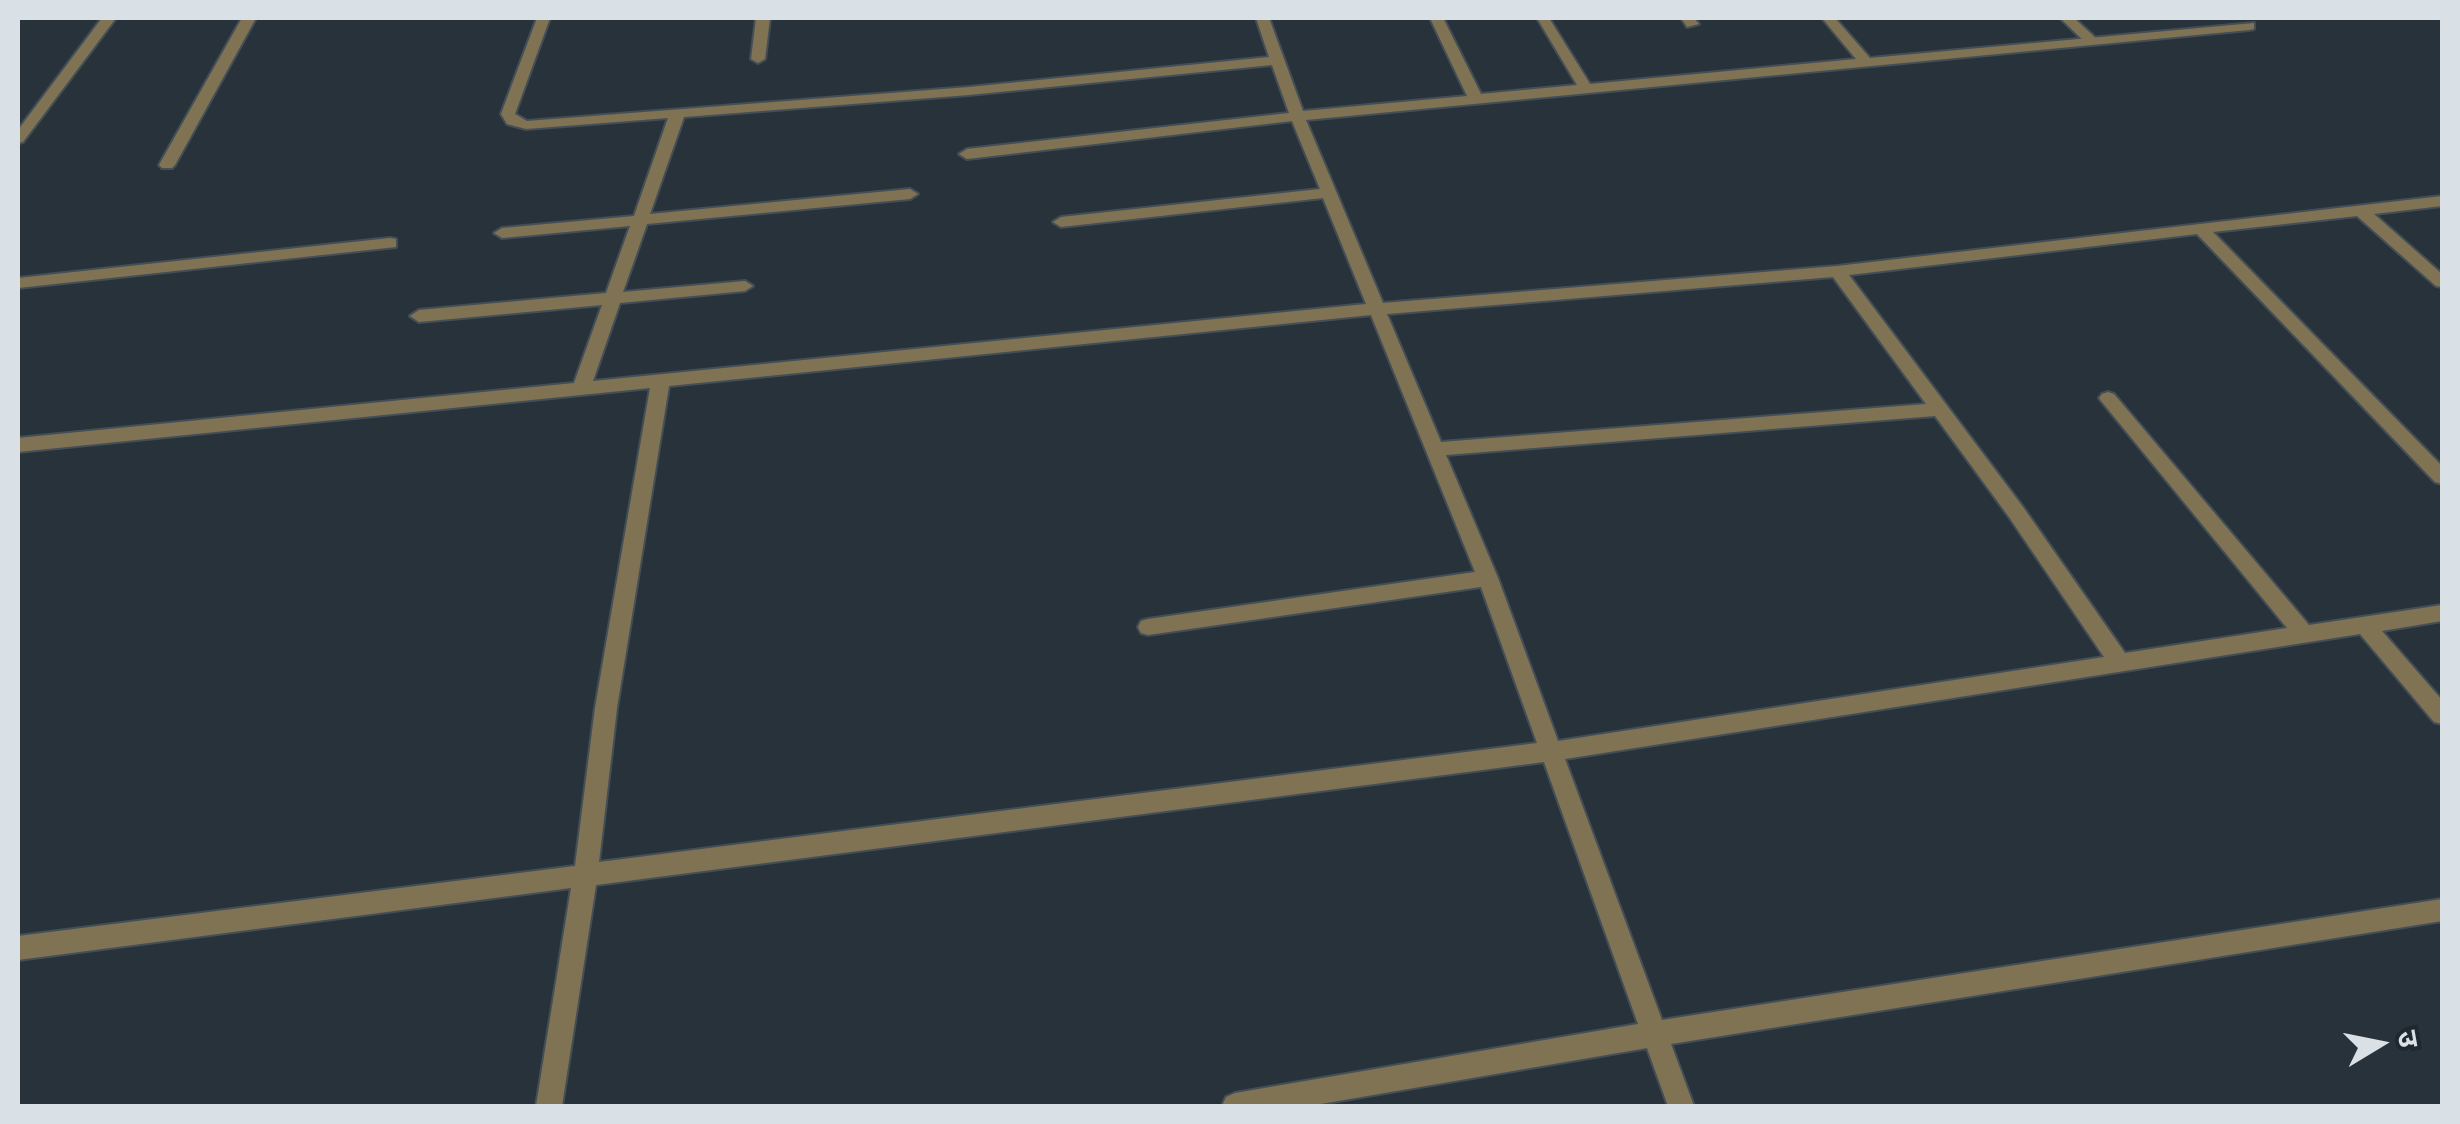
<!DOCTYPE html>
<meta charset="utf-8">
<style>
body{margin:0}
#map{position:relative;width:2460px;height:1124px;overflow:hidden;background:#28323b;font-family:"Open Sans","Noto Sans Devanagari",sans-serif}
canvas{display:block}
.frame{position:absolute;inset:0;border:20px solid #d9e0e6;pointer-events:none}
.north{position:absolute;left:2330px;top:994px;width:100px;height:100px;-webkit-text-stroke:8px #1e2831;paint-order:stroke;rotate:80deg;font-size:28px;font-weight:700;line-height:40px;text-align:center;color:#d9e0e6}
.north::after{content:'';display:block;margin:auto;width:35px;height:45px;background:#d9e0e6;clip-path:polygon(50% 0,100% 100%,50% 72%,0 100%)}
</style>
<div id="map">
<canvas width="2460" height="1124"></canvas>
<div class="frame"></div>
<div class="north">उ</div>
</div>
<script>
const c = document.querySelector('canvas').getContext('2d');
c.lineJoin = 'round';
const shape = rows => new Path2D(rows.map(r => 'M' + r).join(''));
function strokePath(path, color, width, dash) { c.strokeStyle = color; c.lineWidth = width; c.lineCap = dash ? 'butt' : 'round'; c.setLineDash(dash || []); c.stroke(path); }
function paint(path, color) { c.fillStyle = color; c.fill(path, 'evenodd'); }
const lane = shape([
 [2060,18,2074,18,2099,41,2087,44,2060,18],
 [390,238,396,239,396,247,18,288,18,278,390,238]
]);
const street = shape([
 [102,18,116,18,23,142,18,143,18,130,102,18],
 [242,18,256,18,175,165,172,168,162,168,159,165,242,18],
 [537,18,550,18,515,114,527,121,969,87,1269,57,1256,18,1269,18,1303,111,1467,96,1430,18,1443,18,1481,94,1577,85,1537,18,1549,18,1590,84,1856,59,1822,18,1835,18,1870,58,2254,23,2254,29,2249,30,1306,120,1383,303,1837,266,2442,196,2442,206,2374,214,2442,274,2442,287,2436,286,2357,216,2213,232,2442,466,2442,484,2435,482,2197,234,1849,275,2023,507,2125,653,2287,628,2102,402,2099,398,2102,394,2108,392,2114,394,2309,625,2442,605,2442,621,2382,631,2442,700,2442,724,2434,722,2360,634,1565,759,1662,1020,2442,899,2442,921,1671,1044,1694,1106,1668,1106,1647,1048,1309,1106,1222,1106,1226,1097,1235,1093,1638,1024,1544,762,596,885,562,1106,536,1106,571,888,18,960,18,936,575,866,595,708,650,388,18,452,18,438,574,383,602,305,419,322,410,316,419,310,606,293,630,226,502,238,494,233,502,228,634,216,668,118,526,129,507,124,501,114,537,18],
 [1272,65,1289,113,967,149,959,154,967,159,1292,121,1320,189,1061,217,1053,222,1061,227,1323,198,1366,304,593,381,620,303,745,291,753,286,745,281,623,292,647,224,910,199,918,194,910,189,650,214,684,117,969,95,1272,65],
 [1833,277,1926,404,1441,442,1387,314,1833,277],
 [1371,315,1475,572,1148,619,1141,621,1138,627,1141,633,1148,635,1481,587,1537,743,599,862,617,708,669,386,1371,315],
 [1935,416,2009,517,2104,657,1558,741,1498,578,1446,455,1935,416],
 [756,18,770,18,765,59,758,63,751,59,756,18],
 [1681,18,1694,18,1699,24,1687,27,1681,18]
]);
strokePath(lane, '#444e56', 4);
strokePath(street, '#444e56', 4);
paint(lane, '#807354');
paint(street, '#807354');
</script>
